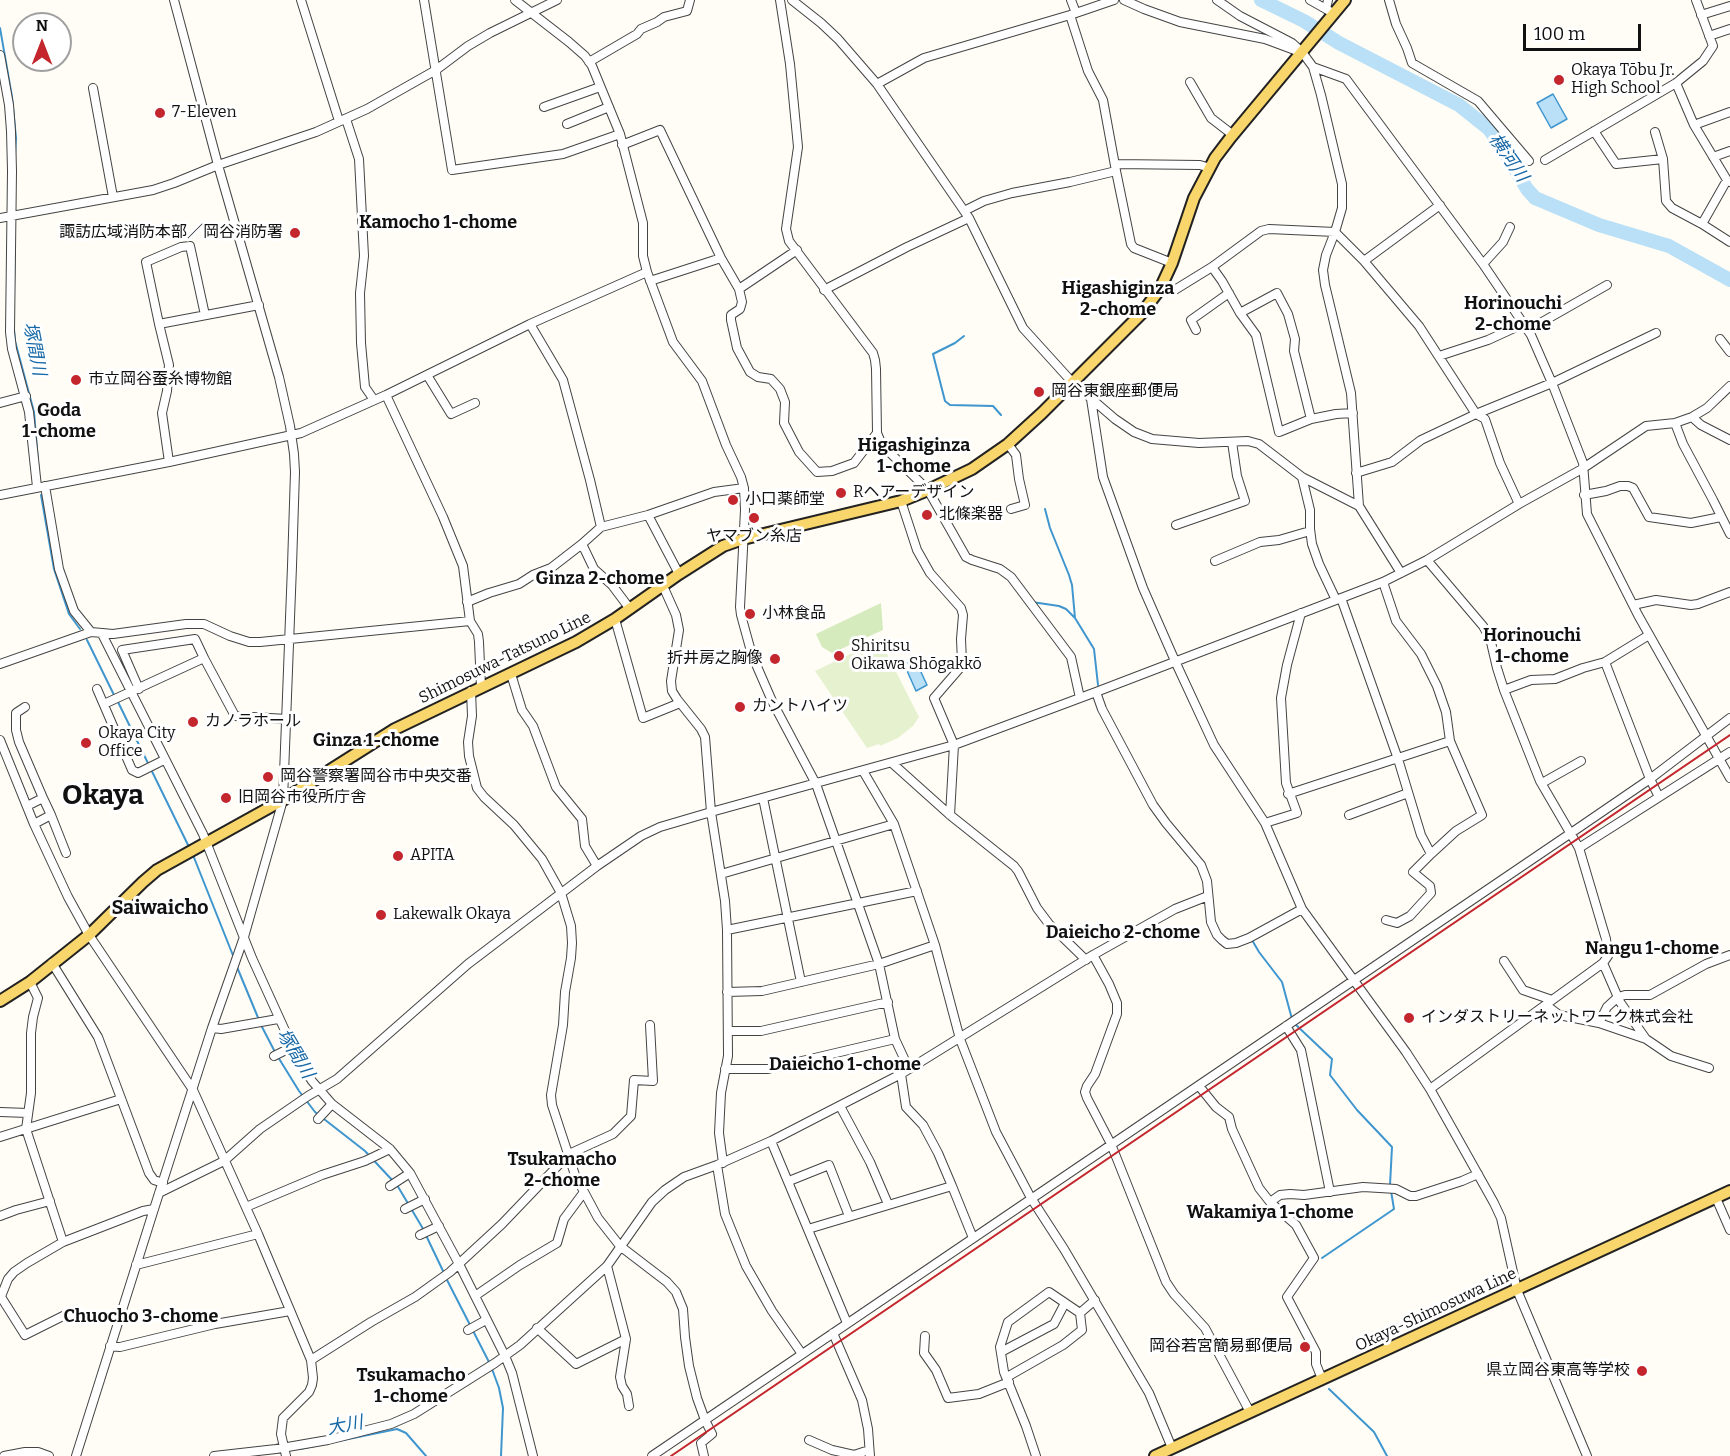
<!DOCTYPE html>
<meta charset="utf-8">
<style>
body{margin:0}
#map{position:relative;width:1730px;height:1456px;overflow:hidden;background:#fffdf5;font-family:Bitter,serif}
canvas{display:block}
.north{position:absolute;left:12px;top:12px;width:60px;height:60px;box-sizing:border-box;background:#fff;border:2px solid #a0a0a0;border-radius:50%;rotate:0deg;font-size:16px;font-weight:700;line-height:24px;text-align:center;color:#111}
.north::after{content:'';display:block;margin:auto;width:21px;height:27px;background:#c4262e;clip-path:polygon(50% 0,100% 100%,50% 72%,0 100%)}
.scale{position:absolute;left:1523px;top:24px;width:118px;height:27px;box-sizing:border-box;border:3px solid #111;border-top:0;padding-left:8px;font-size:18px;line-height:21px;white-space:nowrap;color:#111;-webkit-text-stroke:4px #fff;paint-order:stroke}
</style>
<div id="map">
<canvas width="1730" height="1456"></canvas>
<div class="north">N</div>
<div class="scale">100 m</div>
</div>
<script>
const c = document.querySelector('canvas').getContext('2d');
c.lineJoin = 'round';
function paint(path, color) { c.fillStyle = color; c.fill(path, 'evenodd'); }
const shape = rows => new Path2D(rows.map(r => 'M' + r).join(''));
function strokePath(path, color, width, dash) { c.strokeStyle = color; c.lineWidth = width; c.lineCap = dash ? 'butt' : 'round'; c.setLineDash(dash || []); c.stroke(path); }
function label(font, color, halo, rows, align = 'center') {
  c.font = font + ' Bitter,"Noto Sans JP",serif'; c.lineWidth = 6; c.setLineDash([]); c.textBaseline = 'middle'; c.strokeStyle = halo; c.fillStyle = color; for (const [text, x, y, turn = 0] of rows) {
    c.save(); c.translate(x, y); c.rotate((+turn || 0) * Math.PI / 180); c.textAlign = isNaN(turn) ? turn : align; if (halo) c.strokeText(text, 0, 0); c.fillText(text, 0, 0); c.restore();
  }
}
paint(shape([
 [881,603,883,630,832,653,822,647,816,634]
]), '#d5ebbd');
paint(shape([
 [880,640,919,717,913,726,898,738,880,746,879,744,867,748,815,671]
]), '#e6f2cf');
const water = shape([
 [1553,94,1567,119,1551,128,1537,103,1553,94],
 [915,659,927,685,916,691,904,664,915,659]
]);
paint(water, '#b9e0f7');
strokePath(water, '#3f96cf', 1.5);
strokePath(shape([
 [0,28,12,97,16,138,15,155],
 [14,288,15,227],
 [14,329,15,341,34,412,39,474],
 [964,336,955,343,933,354,945,401,950,405,993,406,1001,415],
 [41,495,54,569,69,614,80,629],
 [1045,509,1050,528,1069,575,1072,585,1075,618],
 [1032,602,1059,606,1066,609,1075,618,1094,649,1098,685],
 [87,640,115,697],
 [118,702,189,847],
 [193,855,234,958],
 [1252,940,1259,952,1282,982,1292,1019],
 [237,967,259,1020],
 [1295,1024,1332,1059,1330,1075,1357,1110,1392,1147,1390,1185],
 [261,1025,275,1052],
 [278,1057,299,1091,315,1112,365,1151,393,1181],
 [397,1185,422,1227,444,1273],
 [1322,1258,1394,1209,1391,1191],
 [446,1278,490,1364],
 [492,1369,499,1388,503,1408,501,1456],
 [1329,1389,1374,1432,1387,1456],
 [300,1449,397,1429,406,1433,426,1456]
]), '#3f96cf', 2);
strokePath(shape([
 [1261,0,1304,21,1339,43,1459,105,1489,129,1503,149,1527,189,1535,198,1599,225,1669,246,1730,280]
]), '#b9e0f7', 14);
const minor = shape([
 [301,0,339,121],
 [424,0,452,170,563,154,620,134],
 [515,0,569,42,585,56,592,66,620,134,643,223,643,256,647,272,673,342,702,381,726,445,741,477,744,488,745,510,740,607,741,615,752,655,772,701,816,784,879,964,895,1039,909,1069],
 [780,0,790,64,798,147,786,229,789,241,873,353,875,360,876,369,877,433,882,445,928,490,966,557,972,560,1000,569,1011,577,1071,657,1080,698],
 [792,0,821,23,838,39,877,84,969,218,1023,328,1072,382,1115,419,1134,432,1152,439,1199,443,1248,441,1259,444,1302,477,1359,506],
 [1071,0,1076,13],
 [1124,0,1144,9,1180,22,1265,39,1300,52],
 [1217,0,1240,16,1292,43,1302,52,1313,67,1321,95,1342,184,1342,208,1335,232,1364,261,1419,326,1476,414,1485,419,1500,463,1519,504],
 [1310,0,1333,13],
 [1389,0,1396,24,1407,48,1412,63,1478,101,1529,161],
 [1326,9,1328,0],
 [1070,15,1088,71,1103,100,1116,171,1131,244,1134,248,1172,263],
 [1701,15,1730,6],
 [1709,36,1730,29],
 [0,55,9,105,11,131,12,171,10,332,12,349,29,412,37,487],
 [589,62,637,34,641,29,657,22,664,17,687,11,690,0],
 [1313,67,1346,79,1483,264,1531,335,1552,383,1583,463,1587,514,1638,615,1730,778],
 [1190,82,1211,118,1233,135],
 [1676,83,1694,125,1727,180,1730,182],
 [877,84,924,58,1070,15,1114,0],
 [93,88,113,197],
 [544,107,600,87],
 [346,119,359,159,364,256,360,293,361,343,365,387,374,400],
 [567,124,609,107],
 [1694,125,1730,112],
 [1594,131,1616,164,1663,159,1666,201,1672,208,1702,224,1730,242],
 [1655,132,1663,159],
 [622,145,660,130,721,258,739,289,742,302,740,309,731,315,731,320,737,348,750,372,758,377,771,379,780,389,785,402,784,423,799,452,817,472,832,471,854,463,877,433],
 [1713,157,1730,151],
 [1545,160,1676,83,1703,61,1713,46,1696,0],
 [1115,164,1200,165,1210,168],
 [964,211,984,201,1012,193,1070,182,1116,171],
 [0,218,153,190,174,183,218,165,316,132,367,109,436,70,468,46,490,33,557,0],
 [1702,224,1727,180],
 [1364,261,1440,205],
 [1483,264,1503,242,1510,227],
 [1212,267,1222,281,1240,313,1256,335,1279,432,1311,419,1294,351,1295,339,1288,314,1277,293,1240,313],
 [650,281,721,258],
 [739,289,797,250],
 [1160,289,1173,291,1212,267,1261,231,1269,229,1335,232,1326,255,1323,270,1325,285,1351,393,1359,506,1401,573],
 [824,290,907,247,969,218],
 [205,315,190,246,181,247,146,262,159,324,259,305],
 [159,324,169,365,167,391,162,413,169,462],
 [530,324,563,380,590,480,601,527],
 [1196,330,1191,320,1229,293],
 [1528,330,1607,285],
 [1720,339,1730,352],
 [1439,356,1488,340,1523,324],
 [427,375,451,414,475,403],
 [386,395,443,517,463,566,470,621,478,634,479,642,481,687],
 [1091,399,1103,477,1143,588,1175,661,1214,745,1265,823,1302,909,1406,1052,1430,1089,1494,1203,1501,1218,1517,1290,1587,1456],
 [0,403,26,396],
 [1692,417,1701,425,1730,440],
 [1311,419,1336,414,1353,413],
 [1675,423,1683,444,1713,500,1730,534],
 [1008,444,1016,455,1019,479,1025,505,1011,509],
 [1356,473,1392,462,1421,440,1476,414,1552,383,1656,333],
 [1302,477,1310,510,1310,529,1312,544,1319,564,1336,600],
 [45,486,59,569,74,611,91,632],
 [0,495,169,462,301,433,386,395,530,324,647,272],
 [1584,495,1606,491,1620,486,1628,486,1633,488,1649,517,1691,523,1721,517],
 [901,501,917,550,930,573,961,608,963,615,961,639,962,662,960,668,934,698,954,745,950,815],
 [648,515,679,574],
 [1176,525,1245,501,1237,476,1232,442],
 [582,544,594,569,612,585,630,609],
 [1427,560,1483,626,1490,638,1497,668,1504,690,1540,781,1579,848],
 [1215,561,1260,542,1279,540,1310,531],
 [663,586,676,615,679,630,671,681,672,691,677,699,701,729,705,737,711,812,725,901,727,930,728,1056,721,1093,719,1133,723,1163],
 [1341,598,1398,759,1421,835,1431,854,1456,831,1482,815,1450,741,1446,712,1437,686,1421,654,1396,621,1383,582],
 [467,602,489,593,519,584,533,575,551,568,582,544,601,527,648,515,714,492,744,488],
 [1633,605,1656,600,1691,605,1698,604,1730,592],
 [615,619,643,718,680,703],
 [102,634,203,834,252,958,297,1057,312,1081,332,1104,390,1149,410,1173,459,1264,505,1356,512,1373,533,1456],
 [1605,662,1650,779,1659,797],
 [0,664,91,632,113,634,186,624,204,624,230,636,249,642,260,642,470,621],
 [511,674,522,710,533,726,556,787,582,819,585,846,597,866],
 [97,689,132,770,138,773,164,760],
 [139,689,122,650,195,639,204,658],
 [1504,690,1531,680,1555,679,1583,668,1605,662,1649,635],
 [471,691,472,716,468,742,469,756,477,788,484,797,514,825,542,859,561,893,571,926,572,943,571,958,565,992,563,1025,551,1095,552,1105,575,1175,598,1218,620,1246,667,1282,676,1292,683,1309,685,1337,689,1366,697,1398,705,1420,712,1434,701,1443,704,1456],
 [1096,692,1102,709,1153,805,1166,823,1201,865,1207,881,1211,922,1217,935,1222,940,1227,944,1236,943,1249,938,1302,909],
 [104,704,204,658,235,716,287,719],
 [25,707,16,713,16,730,19,742,43,798],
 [0,740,34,824,68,897,89,935,193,1090,258,1234,311,1360,313,1378,312,1385,309,1392,283,1418,281,1434,286,1456],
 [892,763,950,815,1014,866,1018,871,1037,908,1049,924,1086,960],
 [863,771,894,824,935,945,960,1039,996,1132,1031,1198,1064,1249,1149,1393,1172,1448],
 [1542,783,1581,761],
 [1288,794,1450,741],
 [763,798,801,982],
 [27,806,43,798,51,815,34,824],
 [51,815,66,853],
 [1349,815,1408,793],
 [1265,823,1297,813,1286,783,1281,698,1287,665,1301,613],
 [721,874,894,824],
 [1386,920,1397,923,1410,916,1431,893,1430,886,1413,872,1431,854],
 [727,930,917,891],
 [1093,955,1109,984,1117,1003,1117,1014,1095,1074,1087,1086,1085,1092,1087,1098,1111,1144,1166,1282,1174,1294,1205,1328,1250,1412],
 [1504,961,1523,990,1552,1000],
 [52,963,98,1037,149,1173,154,1180,163,1183],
 [1603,963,1620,1002,1646,1039,1671,1056,1709,1068],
 [30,982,38,998,33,1017,31,1033,31,1093,26,1129,63,1242],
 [727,992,762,991,879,964,935,945],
 [1546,1005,1559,1015,1599,1023,1646,1039],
 [1599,1023,1607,1007,1618,997,1625,995,1650,995,1706,964,1730,955],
 [1286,1026,1301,1050,1330,1192],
 [212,1028,221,1029,278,1019],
 [728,1031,761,1031,888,1002],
 [274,1056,292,1047],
 [725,1069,768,1069,895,1039],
 [1199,1086,1216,1107,1229,1117,1232,1129,1259,1188,1270,1202,1296,1225,1314,1258,1287,1297,1316,1352,1316,1364,1322,1379],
 [1430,1089,1603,963,1608,956,1606,939,1579,848,1730,752],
 [840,1106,870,1162,888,1204],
 [0,1112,28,1113],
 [318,1119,332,1104],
 [0,1137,121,1099],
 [771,1141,847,1323],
 [717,1165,725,1214,746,1266,772,1311,802,1354],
 [789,1181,829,1165,849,1216],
 [390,1186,410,1173],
 [952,1186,973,1238],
 [159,1193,224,1161,260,1129,308,1096,337,1079,468,964,597,866,641,836,660,827,711,812,954,745,1096,692,1383,582,1427,560,1519,504,1582,469,1646,426,1675,423,1692,417,1707,408,1730,386],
 [1716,1198,1730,1230],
 [1270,1202,1280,1195,1290,1194,1304,1195,1363,1187,1396,1189,1410,1196,1416,1196,1462,1181,1478,1174],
 [246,1207,322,1175,365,1161,390,1149],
 [405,1209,425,1199],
 [0,1216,16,1210,50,1201],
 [808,1229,952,1186,938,1153,923,1125,906,1107,901,1074],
 [420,1235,439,1226],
 [136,1265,258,1234],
 [607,1266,626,1339,620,1377,622,1386,627,1394,629,1406],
 [475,1296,520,1265,557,1243,564,1219,584,1192],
 [1,1297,25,1335,65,1315],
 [0,1299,8,1279,14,1272,27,1263,63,1242,143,1211,154,1209],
 [537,1328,576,1364,626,1339],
 [468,1330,486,1320],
 [833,1333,862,1400,868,1429,870,1456],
 [925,1336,924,1353,936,1370,948,1398,979,1394,1009,1382],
 [110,1346,120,1347,215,1324,290,1311],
 [1001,1352,1054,1324,1065,1303],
 [311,1360,371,1322,415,1297,450,1272,502,1224,569,1154,613,1134,631,1116,634,1080,653,1081,650,1025],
 [1007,1377,1063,1345,1082,1330,1080,1313,1095,1300],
 [809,1440,832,1450,854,1455,869,1450],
 [4,1456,25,1452,38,1452,49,1456],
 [76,1456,154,1209,212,1028,244,937,283,800,292,566,295,472,294,454,290,426,279,377,218,165,174,0],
 [214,1456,276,1449,328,1440,391,1424,414,1414,495,1363,520,1345,607,1266,652,1202,665,1190,684,1177,717,1165,771,1141,901,1074,1093,955,1175,909,1208,896],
 [652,1456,1571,833,1650,779,1730,718],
 [1036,1456,1026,1426,1004,1372,1000,1347,1008,1322,1049,1292,1080,1313]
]);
const major = shape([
 [0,1001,30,982,89,935,143,882,157,870,283,800,395,729,576,642,615,619,679,574,723,546,743,539,901,501,928,490,972,469,1008,444,1042,413,1142,313,1160,289,1172,263,1194,198,1215,158,1231,137,1345,0],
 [1155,1456,1730,1191]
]);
strokePath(minor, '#444', 10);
strokePath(major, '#222', 14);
strokePath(minor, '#fff', 8);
strokePath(major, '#f9d66b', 10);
strokePath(shape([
 [671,1456,1730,735]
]), '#c4262e', 2);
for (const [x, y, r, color] of [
 [1559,80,6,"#c4262e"],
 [160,113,6,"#c4262e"],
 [295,233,6,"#c4262e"],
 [76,380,6,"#c4262e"],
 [1039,392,6,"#c4262e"],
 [841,493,6,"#c4262e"],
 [733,500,6,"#c4262e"],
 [927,515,6,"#c4262e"],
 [754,518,6,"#c4262e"],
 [750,614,6,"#c4262e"],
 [839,656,6,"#c4262e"],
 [775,659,6,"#c4262e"],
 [740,707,6,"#c4262e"],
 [193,722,6,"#c4262e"],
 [86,743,6,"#c4262e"],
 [268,777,6,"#c4262e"],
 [226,798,6,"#c4262e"],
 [398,856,6,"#c4262e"],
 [381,915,6,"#c4262e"],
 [1409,1018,6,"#c4262e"],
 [1305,1347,6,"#c4262e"],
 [1642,1371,6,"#c4262e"]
]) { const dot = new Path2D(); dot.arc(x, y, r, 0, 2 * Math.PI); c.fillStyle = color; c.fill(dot); strokePath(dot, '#fff', 2); }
label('16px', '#111', '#fff', [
 ["Okaya Tōbu Jr.",1571,71],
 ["High School",1571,89],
 ["7-Eleven",172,113],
 ["諏訪広域消防本部／岡谷消防署",283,233,"right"],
 ["市立岡谷蚕糸博物館",88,380],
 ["岡谷東銀座郵便局",1051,392],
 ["Rヘアーデザイン",853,493],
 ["小口薬師堂",745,500],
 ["北條楽器",939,515],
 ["ヤマブン糸店",754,537,"center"],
 ["小林食品",762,614],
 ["Shiritsu",851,647],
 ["Oikawa Shōgakkō",851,665],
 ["折井房之胸像",763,659,"right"],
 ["カントハイツ",752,707],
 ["カノラホール",205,722],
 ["Okaya City",98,734],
 ["Office",98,752],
 ["岡谷警察署岡谷市中央交番",280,777],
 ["旧岡谷市役所庁舎",238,798],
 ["APITA",410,856],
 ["Lakewalk Okaya",393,915],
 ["インダストリーネットワーク株式会社",1421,1018],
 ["岡谷若宮簡易郵便局",1293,1347,"right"],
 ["県立岡谷東高等学校",1630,1371,"right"]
], 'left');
label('16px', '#111', '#fff', [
 ["Shimosuwa-Tatsuno Line",505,658,-26],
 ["Okaya-Shimosuwa Line",1436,1310,-25]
]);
label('italic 18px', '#1768a6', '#fff', [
 ["横河川",1508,158,55],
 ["塚間川",34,349,79],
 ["塚間川",295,1054,59],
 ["大川",345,1426,-11]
]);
label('bold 18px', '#111', '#fff', [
 ["Kamocho 1-chome",438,223],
 ["Higashiginza",1118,289],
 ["2-chome",1118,310],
 ["Horinouchi",1513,304],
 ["2-chome",1513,325],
 ["Goda",59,411],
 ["1-chome",59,432],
 ["Higashiginza",914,446],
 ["1-chome",914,467],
 ["Ginza 2-chome",600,579],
 ["Horinouchi",1532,636],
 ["1-chome",1532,657],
 ["Ginza 1-chome",376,741],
 ["Daieicho 2-chome",1123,933],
 ["Nangu 1-chome",1652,949],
 ["Daieicho 1-chome",845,1065],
 ["Tsukamacho",562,1160],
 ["2-chome",562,1181],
 ["Wakamiya 1-chome",1270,1213],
 ["Chuocho 3-chome",141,1317],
 ["Tsukamacho",411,1376],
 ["1-chome",411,1397]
]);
label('bold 20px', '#111', '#fff', [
 ["Saiwaicho",160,908]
]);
label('bold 28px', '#111', '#fff', [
 ["Okaya",103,796]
]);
</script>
